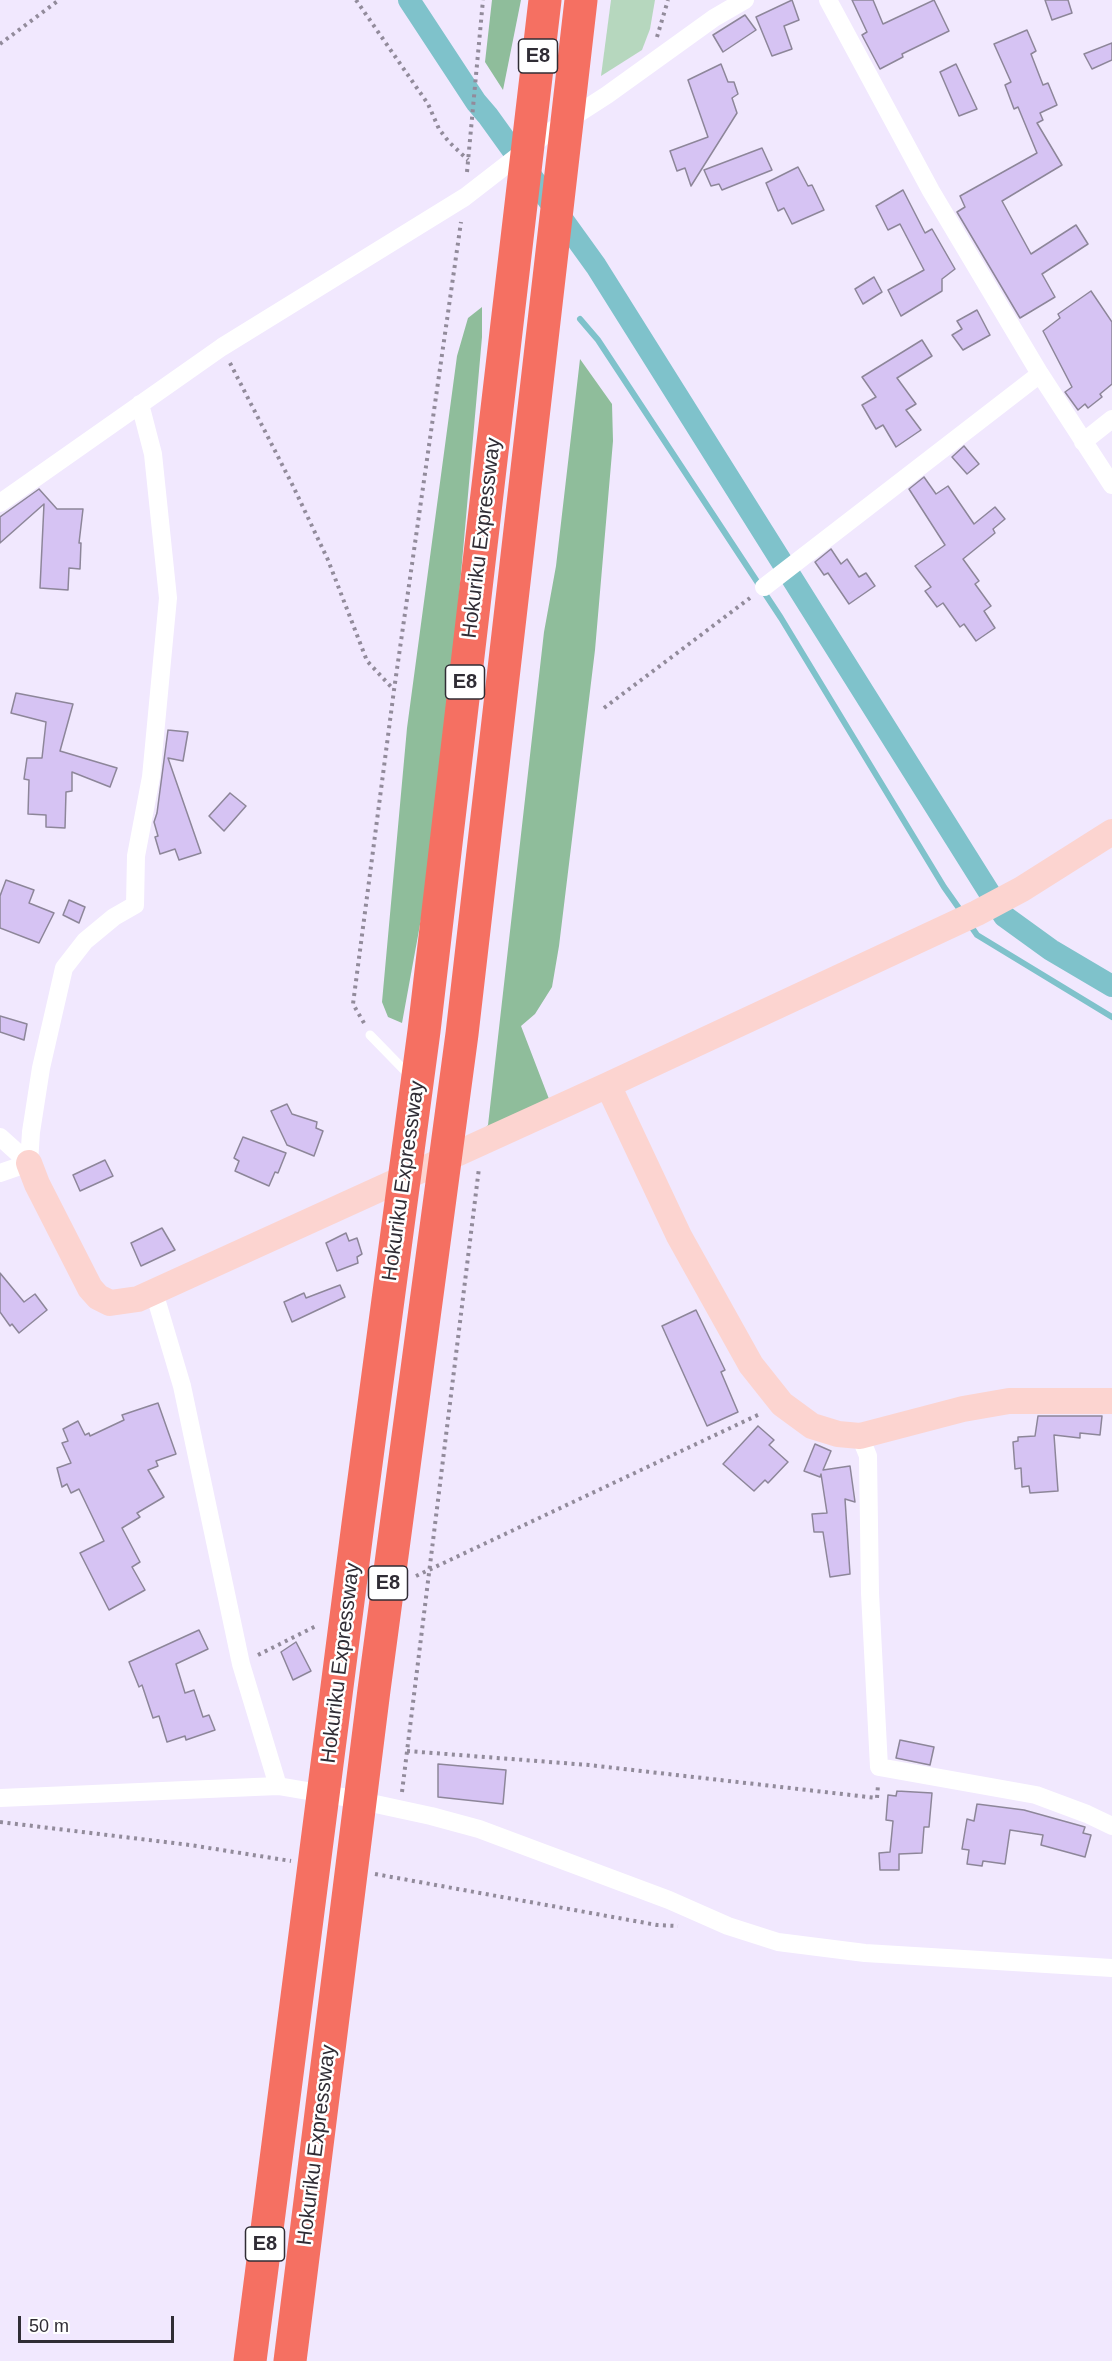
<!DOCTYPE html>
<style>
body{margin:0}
#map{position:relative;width:1112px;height:2361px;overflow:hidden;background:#f1e8fe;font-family:Arial,sans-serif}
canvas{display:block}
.scale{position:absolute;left:18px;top:2316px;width:156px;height:27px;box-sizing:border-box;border:3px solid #302d35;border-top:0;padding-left:8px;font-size:18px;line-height:21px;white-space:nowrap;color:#302d35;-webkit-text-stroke:4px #fff;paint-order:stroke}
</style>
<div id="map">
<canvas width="1112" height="2361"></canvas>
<div class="scale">50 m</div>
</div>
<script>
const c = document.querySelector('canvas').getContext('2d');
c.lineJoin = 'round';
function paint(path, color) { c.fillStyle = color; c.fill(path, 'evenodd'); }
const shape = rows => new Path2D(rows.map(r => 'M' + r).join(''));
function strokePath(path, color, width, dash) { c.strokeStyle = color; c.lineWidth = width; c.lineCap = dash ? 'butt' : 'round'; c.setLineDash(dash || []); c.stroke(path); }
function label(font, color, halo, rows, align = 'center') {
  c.font = font + ' Arial,sans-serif'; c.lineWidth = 5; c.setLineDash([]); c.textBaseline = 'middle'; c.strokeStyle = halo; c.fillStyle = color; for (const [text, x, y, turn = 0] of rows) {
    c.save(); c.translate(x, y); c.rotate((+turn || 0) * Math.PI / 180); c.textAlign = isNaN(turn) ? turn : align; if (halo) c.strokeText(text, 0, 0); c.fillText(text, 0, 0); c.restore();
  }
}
paint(shape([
 [611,0,655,0,650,29,642,50,601,76]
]), '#b6d7be');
paint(shape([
 [492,0,521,0,503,90,485,62],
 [482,307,482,337,452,675,430,870,402,1023,388,1017,382,1002,407,728,457,356,468,318],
 [580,359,612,404,613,441,595,650,559,946,552,987,535,1014,521,1026,549,1099,485,1128,488,1125,544,632,556,566]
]), '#8fbd9b');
strokePath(shape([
 [580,319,598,340,781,618,944,887,963,914],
 [968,922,977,935,1112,1017]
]), '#7fc2cb', 6);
strokePath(shape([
 [409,0,476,102,488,116,596,266,1004,916,1051,950,1112,986]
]), '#7fc2cb', 22);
const building = shape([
 [792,0,799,20,784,26,792,49,772,56,756,17,792,0],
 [852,0,873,0,883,24,934,0,949,31,902,54,903,57,880,69,862,35,867,32,852,0],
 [1045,0,1068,0,1072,13,1052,20,1045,0],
 [745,15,756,30,723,52,713,35,745,15],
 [1027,30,1036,51,1031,54,1043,85,1048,83,1057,105,1040,113,1043,120,1037,123,1062,165,1002,201,1031,254,1076,225,1088,244,1042,274,1055,297,1020,318,957,212,965,207,960,196,1037,153,1018,107,1014,109,1005,85,1011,82,994,44,1027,30],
 [1112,43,1112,60,1092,69,1084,54,1112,43],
 [721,64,728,82,734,82,738,94,732,98,737,113,691,186,685,168,677,171,670,151,708,137,688,80,721,64],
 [956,64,977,109,959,116,940,72,956,64],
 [762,148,772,170,722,190,719,184,711,186,704,170,762,148],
 [798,167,808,186,812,185,824,210,792,224,784,208,778,211,766,183,798,167],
 [903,190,925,233,932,229,955,269,942,279,942,291,901,316,888,290,924,270,900,224,888,230,876,206,903,190],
 [874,277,882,292,863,304,855,289,874,277],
 [1091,291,1112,322,1112,384,1100,394,1102,397,1088,408,1085,404,1078,410,1065,392,1072,387,1043,331,1060,318,1058,314,1091,291],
 [977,310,990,335,963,350,952,335,962,329,957,321,977,310],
 [922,340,932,356,897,378,916,404,906,410,921,430,896,447,883,425,876,429,862,405,876,397,862,377,922,340],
 [964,446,979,464,967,474,952,457,964,446],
 [924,477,936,494,948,486,974,524,995,507,1005,519,993,529,995,533,963,559,979,581,975,584,991,606,984,611,995,628,976,641,964,624,960,627,943,603,937,607,925,591,931,587,915,566,945,545,909,489,924,477],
 [39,489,57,509,83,509,79,543,81,543,80,569,69,568,68,590,40,588,44,504,0,543,0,517,39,489],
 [831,549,841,564,847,559,859,577,866,573,875,586,849,604,828,573,824,575,815,562,831,549],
 [16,693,73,704,60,751,117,768,110,787,72,772,72,791,66,792,65,828,46,827,46,815,28,814,29,780,24,779,27,758,42,758,46,722,11,713,16,693],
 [168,730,188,732,183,761,168,758,201,853,179,860,175,849,160,854,155,837,158,836,154,822,157,813,168,730],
 [230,793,246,806,224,831,209,816,230,793],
 [6,880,34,890,29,903,54,913,39,943,0,928,0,896,6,880],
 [69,900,85,907,79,923,63,915,69,900],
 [0,1016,27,1024,24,1040,0,1032,0,1016],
 [287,1104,292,1114,317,1122,316,1128,323,1131,314,1156,287,1145,271,1111,287,1104],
 [243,1137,286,1153,278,1173,275,1172,269,1186,235,1171,239,1161,234,1158,243,1137],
 [105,1160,113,1176,80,1191,73,1175,105,1160],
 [162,1228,175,1250,141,1266,131,1243,162,1228],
 [346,1233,349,1241,357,1238,362,1254,357,1257,358,1263,337,1271,326,1243,346,1233],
 [0,1273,24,1302,35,1294,47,1310,19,1333,12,1324,10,1326,0,1312,0,1273],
 [340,1285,345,1297,292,1322,284,1302,304,1293,306,1298,340,1285],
 [696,1310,725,1370,721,1372,738,1412,707,1426,662,1326,696,1310],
 [158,1403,176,1454,156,1461,158,1466,148,1470,164,1497,137,1513,140,1517,122,1528,140,1562,132,1567,145,1590,109,1610,80,1553,104,1541,79,1489,71,1493,67,1484,62,1487,57,1468,71,1463,62,1443,68,1441,63,1429,78,1421,85,1435,89,1433,90,1436,124,1420,122,1415,158,1403],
 [1038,1416,1102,1416,1100,1435,1080,1433,1080,1438,1054,1435,1058,1491,1030,1493,1029,1486,1022,1487,1021,1468,1015,1469,1013,1442,1018,1441,1018,1437,1035,1436,1038,1416],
 [758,1426,774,1440,769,1445,788,1462,768,1483,765,1480,754,1491,723,1464,758,1426],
 [815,1444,831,1451,823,1470,850,1466,855,1502,845,1499,850,1574,830,1577,823,1532,814,1532,812,1514,827,1513,821,1474,820,1477,804,1471,815,1444],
 [199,1630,208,1649,176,1664,185,1693,194,1690,203,1717,209,1715,215,1730,186,1740,185,1736,167,1742,159,1716,153,1718,142,1685,139,1687,129,1662,199,1630],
 [296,1642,311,1671,293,1680,281,1652,296,1642],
 [900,1740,934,1747,930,1765,896,1758,900,1740],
 [438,1764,506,1770,503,1804,438,1797,438,1764],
 [897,1791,932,1793,929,1827,924,1827,922,1853,899,1854,899,1870,880,1870,879,1853,890,1852,893,1821,886,1820,888,1795,896,1796,897,1791],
 [977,1804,1024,1810,1085,1827,1083,1833,1091,1835,1085,1857,1041,1845,1043,1835,1010,1830,1005,1864,983,1861,982,1866,967,1864,969,1850,962,1849,967,1819,974,1821,977,1804]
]);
paint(building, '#d6c3f3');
strokePath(building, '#8d8699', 1.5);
strokePath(shape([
 [356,0,428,104,439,129,449,142,468,160],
 [657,37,668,0],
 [0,44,59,0],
 [467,172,483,0],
 [230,363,293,486,328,560,367,661,394,690],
 [604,708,750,598],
 [364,1023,353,1004,394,690,461,222],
 [416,1576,762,1413],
 [258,1655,318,1625],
 [407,1751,589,1765,877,1798,878,1785],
 [402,1792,479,1168],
 [0,1822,190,1845,291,1861],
 [375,1874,657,1925,678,1926]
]), '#928b9b', 4, [3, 4.5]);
strokePath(shape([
 [370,1035,410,1076]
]), '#fff', 9);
strokePath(shape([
 [828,0,931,191,1040,374,1112,485],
 [1083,442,1112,419],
 [0,503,222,347,465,197,545,135,607,95,714,18,745,0],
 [764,587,1040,374],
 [0,1137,29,1163],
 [29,1163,31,1132,41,1068,64,968,85,941,114,917,135,905,136,856,151,777,168,598,153,454,140,404],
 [0,1173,29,1163],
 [154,1292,182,1386,241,1664,278,1786],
 [860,1436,868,1456,870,1593,879,1767,1036,1795,1087,1814,1112,1826],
 [0,1798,278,1786,343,1797,431,1816,479,1829,669,1900,728,1926,778,1942,865,1953,1112,1968]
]), '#fff', 18);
strokePath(shape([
 [608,1085,679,1236,751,1365,782,1404,812,1426,838,1434,860,1436,963,1409,1009,1401,1112,1401],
 [29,1163,37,1184,90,1288,98,1297,110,1303,138,1299,608,1085,977,913,1022,889,1112,832]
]), '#fcd4d0', 26);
strokePath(shape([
 [250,2361,358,1524,424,1031,545,0],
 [290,2361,374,1690,462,1034,581,0]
]), '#f57062', 33);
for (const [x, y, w] of [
 [538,56,39],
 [465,682,39],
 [388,1583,39],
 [265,2244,39]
]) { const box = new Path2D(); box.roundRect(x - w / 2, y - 17, w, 34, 4.5); c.fillStyle = '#fff'; c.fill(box); strokePath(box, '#302d35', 1.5); }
label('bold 20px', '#302d35', null, [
 ["E8",538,56],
 ["E8",465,682],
 ["E8",388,1583],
 ["E8",265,2244]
]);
label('21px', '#302d35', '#fff', [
 ["Hokuriku Expressway",482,538,-83],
 ["Hokuriku Expressway",404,1181,-82],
 ["Hokuriku Expressway",341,1663,-83],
 ["Hokuriku Expressway",317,2145,-83]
]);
</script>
